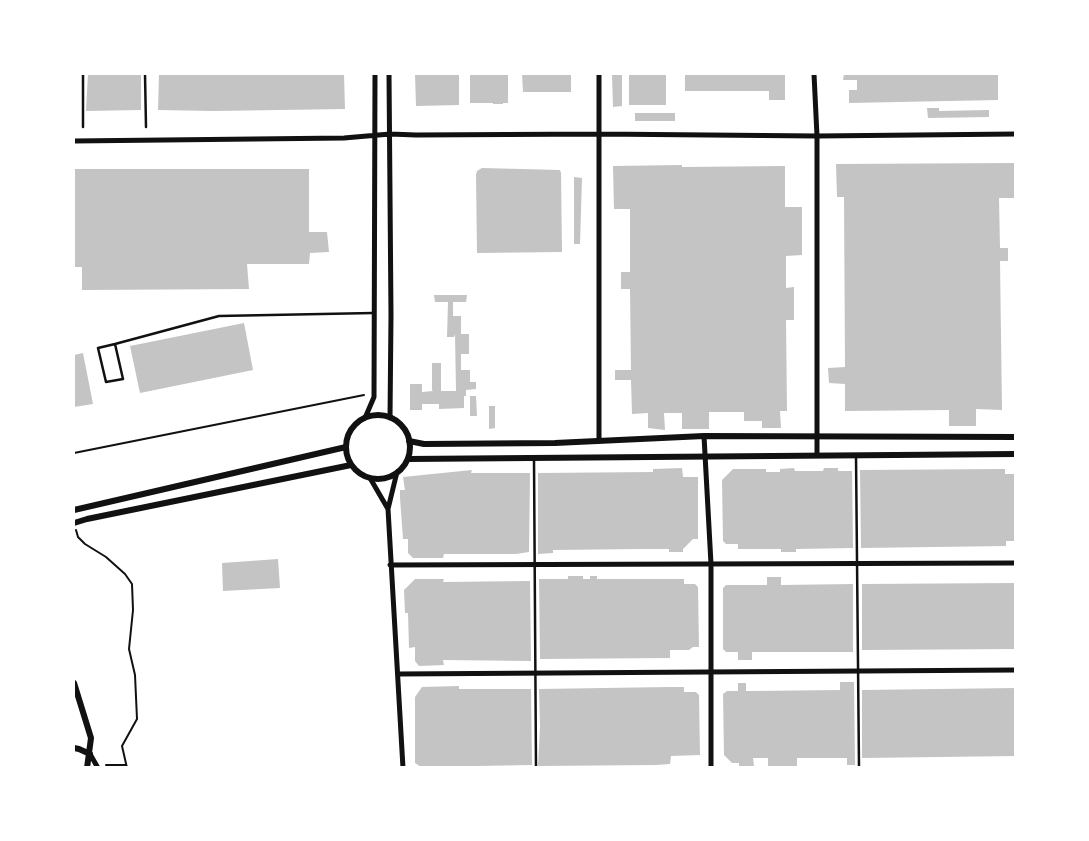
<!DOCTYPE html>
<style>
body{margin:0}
#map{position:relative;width:1089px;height:841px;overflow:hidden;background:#fff;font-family:Rubik,sans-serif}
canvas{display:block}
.frame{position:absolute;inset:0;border:75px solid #fff;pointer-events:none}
</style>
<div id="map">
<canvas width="1089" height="841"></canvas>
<div class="frame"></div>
</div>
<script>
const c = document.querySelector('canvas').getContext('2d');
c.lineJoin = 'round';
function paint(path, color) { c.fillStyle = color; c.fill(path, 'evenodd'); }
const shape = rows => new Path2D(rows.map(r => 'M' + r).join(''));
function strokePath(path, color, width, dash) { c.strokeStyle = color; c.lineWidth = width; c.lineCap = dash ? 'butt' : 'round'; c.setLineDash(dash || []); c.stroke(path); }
paint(shape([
 [88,74,141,74,141,110,86,111],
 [159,74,344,74,345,109,213,111,158,110],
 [415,74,459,74,459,105,416,106],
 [470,74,508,74,508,103,503,103,503,104,493,104,493,103,470,103],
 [522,74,571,74,571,92,523,92],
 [612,74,622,74,622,106,613,107],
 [629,74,666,74,666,105,629,105],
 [685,74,785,74,785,100,769,100,769,91,685,91],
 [844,74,998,74,998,100,849,103,849,90,857,90,857,80,843,80],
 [927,108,939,108,939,111,989,110,989,117,928,118],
 [635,113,675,113,675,121,635,121],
 [1015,163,1015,198,999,198,1000,248,1008,248,1008,261,1000,261,1002,410,976,409,976,426,949,426,949,410,845,411,845,384,829,383,828,368,845,367,844,197,837,197,836,164],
 [682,165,682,167,785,166,785,207,802,207,802,255,786,256,786,288,794,287,794,320,786,320,787,411,780,411,781,428,762,428,762,421,744,421,744,412,709,412,709,429,682,429,682,413,664,413,665,430,648,428,648,413,632,414,631,380,615,380,615,370,631,370,630,289,621,289,621,272,630,272,630,209,614,209,613,166],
 [482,168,560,170,561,173,562,252,477,253,476,175,477,171],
 [74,169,309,169,309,232,327,232,329,252,310,253,309,264,247,264,249,289,82,290,82,267,74,267],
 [574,177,582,178,580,244,574,244],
 [434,295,467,295,466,302,453,302,453,316,461,316,461,334,469,334,469,354,461,354,461,370,470,370,470,382,476,382,476,389,466,390,466,396,464,396,464,408,439,409,439,404,422,404,422,410,410,410,410,384,422,384,422,392,433,391,432,390,432,363,441,363,441,391,456,391,455,334,454,337,447,337,448,302,435,302],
 [244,323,253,370,140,393,130,346],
 [83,353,93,404,74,407,74,355],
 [470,396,476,396,477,416,470,416],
 [489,406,495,406,495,428,489,429],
 [682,468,683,477,698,477,698,539,693,539,683,549,683,552,669,552,669,549,640,549,553,550,553,553,538,554,538,473,653,472,653,469],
 [794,468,795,471,823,471,824,468,838,468,838,471,852,471,853,548,796,549,796,552,781,552,781,549,738,549,738,544,726,544,723,541,722,480,733,469,766,469,766,472,780,472,780,469],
 [1005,469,1005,474,1016,474,1016,541,1006,541,1006,546,861,548,860,470],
 [472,470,471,473,530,473,529,552,516,554,444,554,443,558,413,558,408,553,408,539,403,539,400,498,400,490,405,490,403,477],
 [278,559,280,588,223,591,222,563],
 [568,576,583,576,583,579,590,579,590,576,597,576,597,579,684,579,684,584,695,584,698,587,699,647,693,647,689,650,670,650,670,658,540,659,539,579,568,579],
 [767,577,781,577,781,585,853,584,853,652,752,652,752,660,738,660,738,652,726,652,723,649,723,588,726,585,767,585],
 [415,579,444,579,443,582,530,581,531,661,443,660,444,665,419,666,415,661,415,647,409,648,408,613,405,613,404,590],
 [1016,583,1016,649,862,650,862,584],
 [840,682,854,682,855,765,847,765,847,758,797,758,797,766,768,766,768,758,753,758,754,766,739,766,739,763,732,763,724,755,723,694,727,691,738,691,738,683,746,683,746,691,753,691,840,690],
 [459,686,459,689,531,689,532,765,421,767,415,763,415,697,422,687],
 [669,687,684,687,684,692,696,692,699,695,700,755,671,756,670,764,656,765,538,766,540,727,539,689],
 [1016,688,1016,756,862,758,862,690]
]), '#c4c4c4');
strokePath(shape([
 [74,453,364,395],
 [76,530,78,537,85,544,106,557,125,574,132,584,133,610,129,649,135,675,137,719,122,746,127,768],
 [106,765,125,765]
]), '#111', 2);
strokePath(shape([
 [83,74,83,127],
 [145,74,146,127],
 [115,344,123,379,106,382,98,348,115,344,219,316,373,313],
 [856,456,859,768],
 [534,460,536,768]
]), '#111', 2.5);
strokePath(shape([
 [389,74,391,315,390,418],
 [599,74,599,441],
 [814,74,817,136,817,455],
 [74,141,344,138,390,134,416,135,599,134,817,136,1016,134],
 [365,418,374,397,375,74],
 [704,436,711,564,711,768],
 [397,472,388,509,403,768],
 [370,478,388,509],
 [390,565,1016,563],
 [398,674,1016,670],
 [90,754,98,768]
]), '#111', 5);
strokePath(shape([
 '346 447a32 32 0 1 1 64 0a32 32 0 1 1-64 0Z',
 [409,441,424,444,555,443,704,436,1016,437],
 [408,459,1016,454],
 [74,510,346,447],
 [74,523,87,519,351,465],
 [74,683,91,738,87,768],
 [74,748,79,749,90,754]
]), '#111', 6);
</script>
